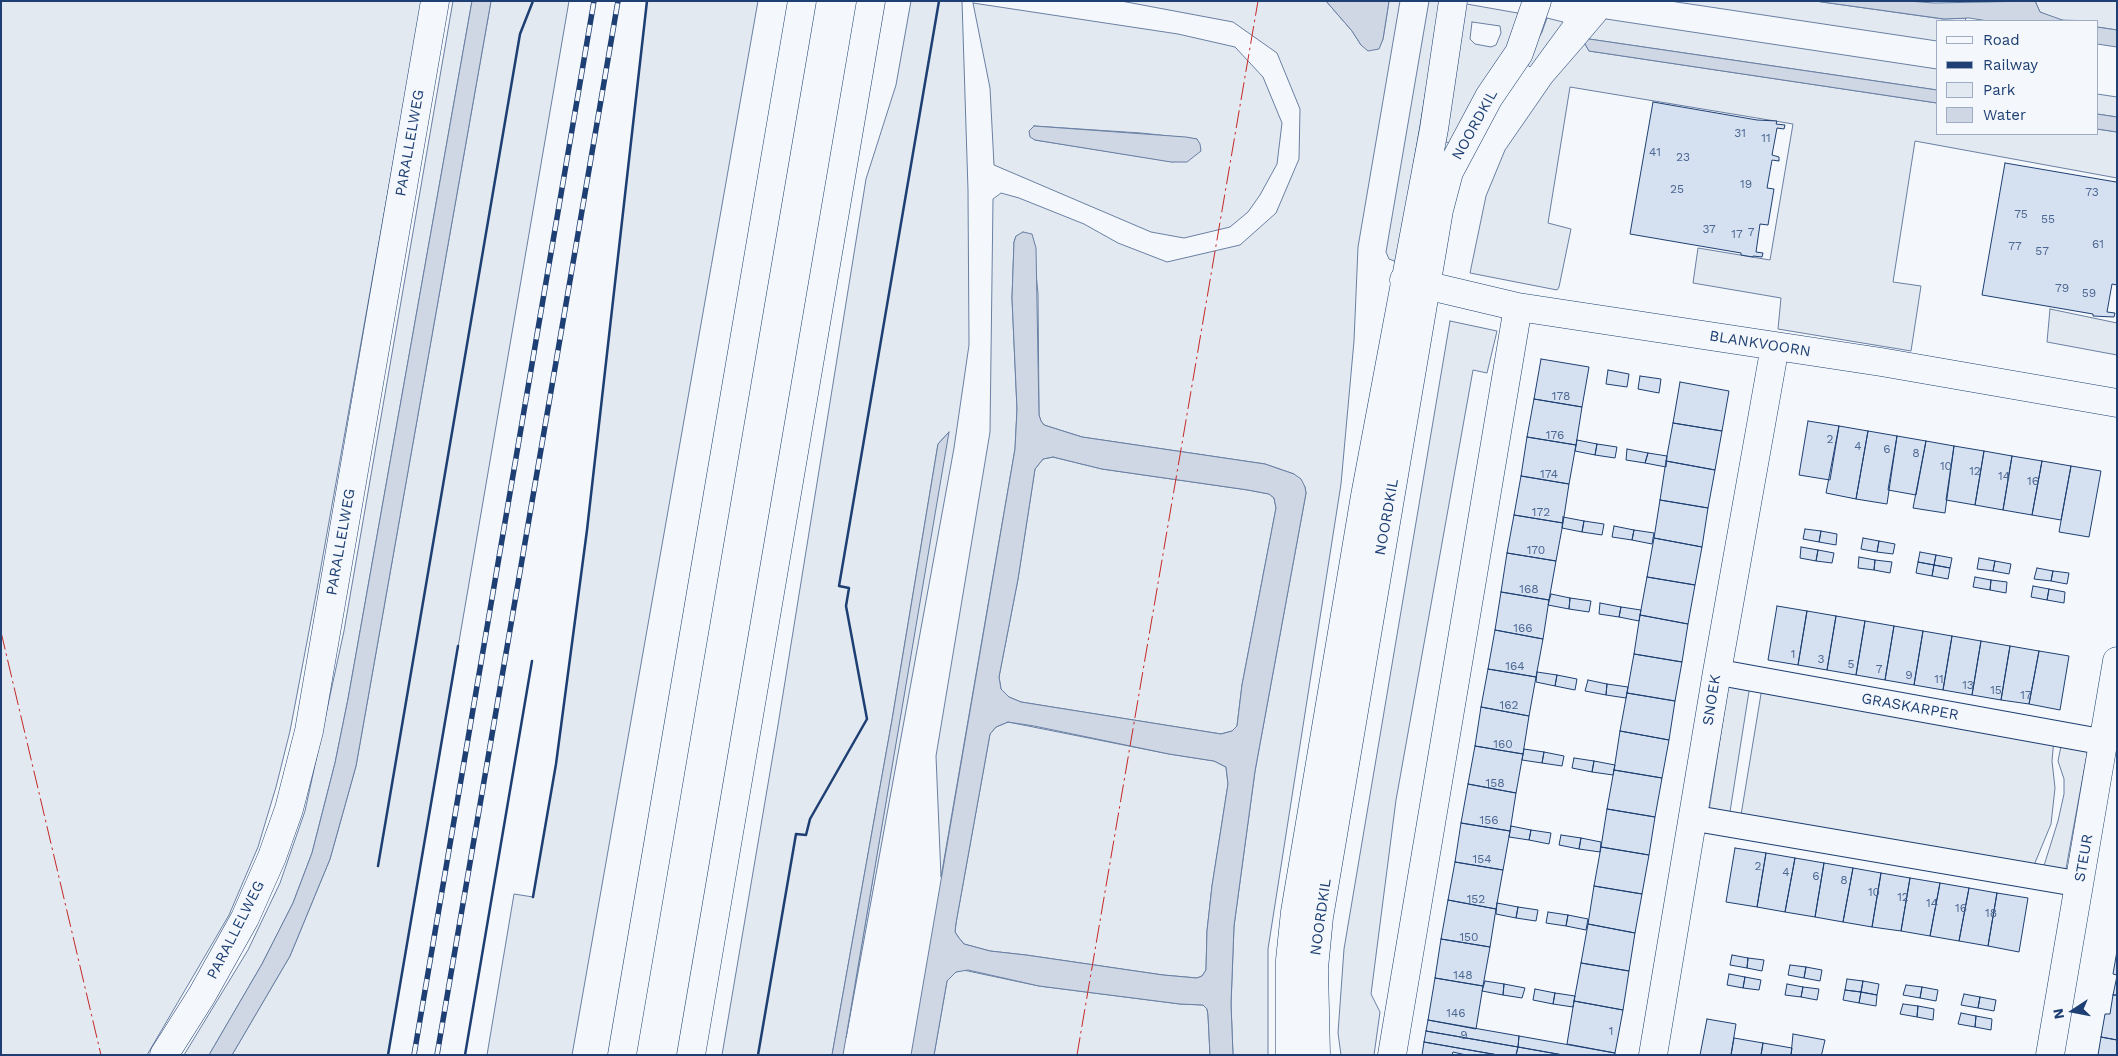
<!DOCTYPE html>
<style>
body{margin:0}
#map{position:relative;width:2118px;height:1056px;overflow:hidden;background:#f4f7fb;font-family:"Work Sans",sans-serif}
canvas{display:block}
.frame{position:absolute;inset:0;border:2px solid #1d3f73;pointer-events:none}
.legend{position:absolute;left:1936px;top:20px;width:162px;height:115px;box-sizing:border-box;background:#f4f7fb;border:1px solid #9eadc5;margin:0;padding:6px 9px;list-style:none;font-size:15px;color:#1d3f73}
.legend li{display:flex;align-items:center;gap:10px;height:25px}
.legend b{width:25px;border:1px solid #9eadc5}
.north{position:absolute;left:2048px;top:986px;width:50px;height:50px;-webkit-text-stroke:4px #f4f7fb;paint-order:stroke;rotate:259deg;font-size:14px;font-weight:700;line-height:20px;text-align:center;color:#1d3f73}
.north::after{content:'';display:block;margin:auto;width:18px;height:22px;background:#1d3f73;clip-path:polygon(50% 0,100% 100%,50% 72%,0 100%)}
</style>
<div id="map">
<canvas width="2118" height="1056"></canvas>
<div class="frame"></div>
<ul class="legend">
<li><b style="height:6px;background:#f4f7fb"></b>Road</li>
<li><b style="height:6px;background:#1d3f73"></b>Railway</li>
<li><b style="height:14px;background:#e3e9f0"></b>Park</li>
<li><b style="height:14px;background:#cfd7e4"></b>Water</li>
</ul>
<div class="north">N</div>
</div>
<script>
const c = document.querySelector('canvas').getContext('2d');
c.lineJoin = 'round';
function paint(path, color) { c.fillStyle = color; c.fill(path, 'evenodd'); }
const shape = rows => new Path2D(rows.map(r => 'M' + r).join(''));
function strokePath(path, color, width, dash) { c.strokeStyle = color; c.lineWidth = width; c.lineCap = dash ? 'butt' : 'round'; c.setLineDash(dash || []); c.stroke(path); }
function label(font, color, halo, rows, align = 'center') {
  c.font = font + ' "Work Sans",sans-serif'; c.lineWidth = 4; c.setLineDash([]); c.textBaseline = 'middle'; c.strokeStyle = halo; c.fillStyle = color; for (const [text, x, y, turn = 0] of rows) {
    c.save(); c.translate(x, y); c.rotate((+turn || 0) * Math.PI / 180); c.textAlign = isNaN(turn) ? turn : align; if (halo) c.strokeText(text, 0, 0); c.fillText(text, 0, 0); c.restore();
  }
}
const green = shape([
 [1,1,422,1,317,589,290,731,276,787,258,847,229,915,147,1055,1,1055,1,1],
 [453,1,472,1,348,699,335,763,312,853,293,903,262,964,209,1055,184,1055,248,950,280,883,305,811,344,631,453,1],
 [491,1,569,1,388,1055,232,1055,290,956,330,859,356,766,491,1],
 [647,1,758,1,572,1055,487,1055,514,894,533,897,556,764,587,530,647,1],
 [911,1,962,1,968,190,969,345,954,448,846,1038,948,433,938,444,892,720,832,1055,722,1055,778,725,866,179,896,85,911,1],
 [1121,1,1326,1,1352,31,1361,45,1379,48,1383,39,1389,1,1400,1,1358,247,1354,341,1341,484,1268,949,1268,1055,1233,1055,1231,1004,1234,926,1255,771,1306,493,1305,487,1294,474,1265,464,1082,437,1044,425,1041,421,1039,415,1038,293,1036,274,1016,236,1014,242,1012,298,1017,409,1015,449,941,877,936,756,990,432,993,199,1001,193,1019,198,1084,224,1118,243,1167,262,1240,245,1276,213,1299,159,1300,109,1277,53,1233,22,1121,1],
 [1429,1,1441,1,1397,262,1389,259,1386,252,1429,1],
 [1670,1,1815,1,1943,19,1966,18,1965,21,1937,21,1937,41,1670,1],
 [2035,1,2117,1,2117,30,2097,27,2097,21,2058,20,2040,12,2035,1],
 [973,3,1178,34,1235,47,1263,77,1282,123,1277,164,1260,195,1248,212,1230,227,1184,238,1151,232,994,165,990,88,973,3],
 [1034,126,1141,133,1197,139,1174,162,1035,140,1034,126],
 [1461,3,1523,14,1516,37,1449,143,1438,140,1461,3],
 [1472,22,1500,26,1501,33,1496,45,1491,47,1475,44,1470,39,1472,22],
 [1547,18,1563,22,1530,67,1525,63,1542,32,1547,18],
 [1606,19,1937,69,1937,90,1589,39,1606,19],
 [1585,44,1589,51,1937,103,1937,134,2097,134,2097,129,2117,132,2117,178,1915,141,1893,282,1921,286,1911,351,1778,329,1781,298,1693,283,1698,248,1770,260,1793,124,1570,87,1548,223,1571,229,1559,287,1557,290,1470,273,1486,196,1505,150,1552,82,1585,44],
 [2097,94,2117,97,2117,117,2097,114,2097,94],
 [2050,309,2117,323,2117,355,2047,342,2050,309],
 [1450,321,1497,331,1487,373,1473,370,1396,800,1371,994,1380,1012,1374,1055,1341,1055,1338,1033,1344,949,1450,321],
 [1053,457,1102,469,1248,490,1269,494,1274,498,1276,508,1242,685,1237,726,1232,731,1221,734,1021,702,1009,697,1001,689,999,677,1018,579,1035,469,1043,459,1053,457],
 [1732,680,1750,685,1729,818,1709,811,1728,687,1732,680],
 [1762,688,2054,738,2052,761,2055,788,2051,824,2032,870,1740,821,1762,688],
 [1008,722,1169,754,1214,761,1226,767,1228,784,1212,886,1207,931,1206,970,1202,976,1197,978,1163,975,1026,955,990,951,964,944,959,938,955,932,956,923,990,734,996,727,1008,722],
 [2062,741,2089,743,2065,874,2042,872,2058,821,2064,794,2064,779,2058,761,2062,741],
 [963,970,1039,986,1180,1004,1203,1005,1207,1009,1208,1015,1210,1055,934,1055,947,981,956,972,963,970]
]);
paint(green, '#e3e9f0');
strokePath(green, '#687fa3', 1);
const water = shape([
 [472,1,491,1,356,766,330,859,290,956,232,1055,209,1055,262,964,293,903,312,853,335,763,348,699,472,1],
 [1326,1,1389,1,1383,39,1379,49,1368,51,1361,45,1352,31,1326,1],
 [1815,1,1908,1,1934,3,2035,1,2040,12,2065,21,1988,21,1969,18,1944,19,1815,1],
 [2097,27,2117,30,2117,47,2097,44,2097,27],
 [1589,39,1937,90,1937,103,1589,51,1585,44,1589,39],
 [2097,114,2117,117,2117,132,2097,129,2097,114],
 [1034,126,1186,137,1197,139,1200,144,1201,151,1187,162,1171,162,1035,140,1030,137,1029,131,1034,126],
 [1023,232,1032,234,1036,248,1039,415,1041,421,1044,425,1082,437,1265,464,1294,474,1301,479,1305,487,1306,493,1255,771,1234,926,1231,1004,1233,1055,1210,1055,1208,1015,1207,1009,1203,1005,1180,1004,1039,986,968,970,956,972,947,981,934,1055,911,1055,1015,449,1017,409,1012,298,1014,242,1016,236,1023,232],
 [1053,457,1102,469,1248,490,1269,494,1274,498,1276,508,1242,685,1237,726,1232,731,1221,734,1021,702,1009,697,1001,689,999,677,1018,579,1035,469,1043,459,1053,457],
 [1008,722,1034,726,1169,754,1214,761,1226,767,1228,784,1212,886,1207,931,1206,970,1202,976,1197,978,1163,975,1026,955,990,951,964,944,959,938,955,932,956,923,990,734,996,727,1008,722],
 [949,432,843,1055,832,1055,892,720,938,444,949,432]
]);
paint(water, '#cfd7e4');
strokePath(water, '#687fa3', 1);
const building = shape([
 [1653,102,1757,120,1777,121,1776,124,1785,125,1784,129,1777,128,1772,155,1779,157,1779,161,1772,160,1767,188,1774,189,1768,225,1760,224,1756,252,1763,253,1762,257,1753,256,1753,257,1741,255,1741,253,1630,234,1653,102],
 [2005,163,2116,182,2117,180,2117,285,2112,284,2107,312,2115,313,2114,317,2093,316,2093,314,1982,295,2005,163],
 [1541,359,1589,367,1582,407,1534,399,1541,359],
 [1608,370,1629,374,1627,387,1606,384,1608,370],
 [1640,376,1661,379,1659,393,1638,389,1640,376],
 [1680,382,1729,391,1722,431,1673,423,1680,382],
 [1534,399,1582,407,1576,445,1527,437,1534,399],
 [1808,421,1839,426,1830,480,1799,475,1808,421],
 [1673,423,1722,431,1715,470,1666,461,1673,423],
 [1839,426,1868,431,1856,499,1826,493,1839,426],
 [1868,431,1897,436,1887,504,1856,499,1868,431],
 [1897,436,1926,441,1916,495,1888,490,1897,436],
 [1527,437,1576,445,1569,484,1521,476,1527,437],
 [1577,440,1597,444,1595,455,1575,451,1577,440],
 [1926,441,1954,446,1945,513,1913,508,1926,441],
 [1597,444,1617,447,1615,458,1595,455,1597,444],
 [1954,446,1984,451,1975,505,1946,500,1954,446],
 [1627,449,1648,453,1645,463,1626,460,1627,449],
 [1984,451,2012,456,2003,510,1975,505,1984,451],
 [1648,453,1667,456,1666,467,1645,463,1648,453],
 [2012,456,2042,461,2032,515,2003,510,2012,456],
 [1666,461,1715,470,1708,508,1660,500,1666,461],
 [2042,461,2071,466,2061,520,2032,515,2042,461],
 [2071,466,2101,471,2089,537,2059,532,2071,466],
 [1521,476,1569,484,1563,523,1514,515,1521,476],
 [1660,500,1708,508,1702,547,1654,538,1660,500],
 [1514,515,1563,523,1556,561,1507,553,1514,515],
 [1563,517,1584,521,1582,532,1562,528,1563,517],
 [1584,521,1604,524,1602,535,1582,532,1584,521],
 [1614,526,1634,530,1632,540,1612,537,1614,526],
 [1805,529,1821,531,1819,542,1803,539,1805,529],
 [1634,530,1654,533,1652,544,1632,540,1634,530],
 [1821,531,1837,534,1836,545,1819,542,1821,531],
 [1654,538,1702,547,1695,585,1647,577,1654,538],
 [1863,538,1879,541,1877,552,1861,549,1863,538],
 [1879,541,1895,544,1893,554,1877,552,1879,541],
 [1801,547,1818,550,1816,561,1800,558,1801,547],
 [1818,550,1834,553,1832,563,1816,561,1818,550],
 [1920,552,1936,555,1934,565,1918,562,1920,552],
 [1507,553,1556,561,1549,600,1501,592,1507,553],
 [1936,555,1952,558,1950,568,1934,565,1936,555],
 [1859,557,1875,560,1874,570,1858,568,1859,557],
 [1979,558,1995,561,1993,571,1977,569,1979,558],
 [1875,560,1892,562,1890,573,1874,570,1875,560],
 [1995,561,2011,564,2009,574,1993,571,1995,561],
 [1918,562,1934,565,1932,576,1916,573,1918,562],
 [1934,565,1950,568,1948,579,1932,576,1934,565],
 [2037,568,2053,571,2051,581,2034,579,2037,568],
 [2053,571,2069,573,2067,584,2051,581,2053,571],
 [1647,577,1695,585,1688,624,1640,615,1647,577],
 [1975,577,1991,580,1990,590,1973,587,1975,577],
 [1991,580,2007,582,2006,593,1990,590,1991,580],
 [2033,586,2049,589,2047,600,2031,597,2033,586],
 [2049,589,2065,592,2064,603,2047,600,2049,589],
 [1501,592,1549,600,1543,639,1495,630,1501,592],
 [1551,594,1570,598,1569,609,1548,605,1551,594],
 [1570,598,1591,601,1589,612,1569,609,1570,598],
 [1600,603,1621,607,1619,617,1599,614,1600,603],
 [1777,606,1807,611,1798,665,1768,660,1777,606],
 [1621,607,1641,610,1639,621,1619,617,1621,607],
 [1807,611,1836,616,1827,670,1798,665,1807,611],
 [1640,615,1688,624,1682,662,1634,654,1640,615],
 [1836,616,1865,621,1856,675,1827,670,1836,616],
 [1865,621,1894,626,1885,680,1856,675,1865,621],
 [1894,626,1923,631,1914,685,1885,680,1894,626],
 [1495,630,1543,639,1536,677,1488,669,1495,630],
 [1923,631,1952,636,1943,690,1914,685,1923,631],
 [1952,636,1981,641,1972,695,1943,690,1952,636],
 [1981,641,2010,646,2001,700,1972,695,1981,641],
 [2010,646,2039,651,2029,704,2001,700,2010,646],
 [2039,651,2069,656,2060,710,2029,704,2039,651],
 [1634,654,1682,662,1675,701,1627,693,1634,654],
 [1488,669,1536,677,1529,716,1481,707,1488,669],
 [1537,672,1557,675,1555,686,1536,682,1537,672],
 [1557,675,1577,679,1575,690,1555,686,1557,675],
 [1588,680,1607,684,1606,695,1585,691,1588,680],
 [1607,684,1628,687,1626,698,1606,695,1607,684],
 [1627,693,1675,701,1669,740,1620,731,1627,693],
 [1481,707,1529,716,1523,754,1475,746,1481,707],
 [1620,731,1669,740,1662,778,1614,770,1620,731],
 [1475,746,1523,754,1516,793,1468,784,1475,746],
 [1524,749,1544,752,1542,763,1522,760,1524,749],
 [1544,752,1564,756,1562,766,1542,763,1544,752],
 [1574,758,1594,761,1592,772,1572,768,1574,758],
 [1594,761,1615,765,1613,775,1592,772,1594,761],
 [1614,770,1662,778,1655,817,1607,809,1614,770],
 [1468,784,1516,793,1510,831,1461,823,1468,784],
 [1607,809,1655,817,1649,855,1601,847,1607,809],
 [1461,823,1510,831,1503,870,1455,862,1461,823],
 [1511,826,1531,830,1529,840,1509,837,1511,826],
 [1531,830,1551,833,1549,844,1529,840,1531,830],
 [1561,835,1581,838,1579,849,1559,845,1561,835],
 [1581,838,1601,842,1600,852,1579,849,1581,838],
 [1601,847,1649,855,1642,894,1594,886,1601,847],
 [1735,848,1766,853,1757,907,1726,902,1735,848],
 [1766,853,1795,858,1785,912,1757,907,1766,853],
 [1795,858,1824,863,1815,917,1785,912,1795,858],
 [1455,862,1503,870,1496,909,1448,900,1455,862],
 [1824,863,1853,868,1843,922,1815,917,1824,863],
 [1853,868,1881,873,1872,927,1843,922,1853,868],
 [1881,873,1910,878,1901,931,1872,927,1881,873],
 [1910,878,1940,883,1930,936,1901,931,1910,878],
 [1940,883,1969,888,1959,941,1930,936,1940,883],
 [1594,886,1642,894,1635,933,1588,924,1594,886],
 [1969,888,1997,893,1988,946,1959,941,1969,888],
 [1997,893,2028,898,2019,952,1988,946,1997,893],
 [1448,900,1496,909,1490,947,1441,939,1448,900],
 [1497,903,1518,907,1516,918,1496,914,1497,903],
 [1518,907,1538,910,1536,921,1516,918,1518,907],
 [1548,912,1568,915,1566,926,1546,923,1548,912],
 [1568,915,1588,919,1586,930,1566,926,1568,915],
 [1588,924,1635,933,1629,971,1581,963,1588,924],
 [1441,939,1490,947,1483,986,1435,978,1441,939],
 [2117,951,2117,975,2113,974,2117,951],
 [1732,955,1748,958,1747,968,1730,965,1732,955],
 [1748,958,1764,960,1762,971,1747,968,1748,958],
 [1581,963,1629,971,1623,1010,1574,1001,1581,963],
 [1790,965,1806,967,1804,978,1788,975,1790,965],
 [1806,967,1822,970,1820,981,1804,978,1806,967],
 [1729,974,1745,977,1743,988,1727,985,1729,974],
 [2117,976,2117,995,2113,995,2117,976],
 [1745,977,1761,980,1759,990,1743,988,1745,977],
 [1435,978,1483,986,1476,1029,1428,1020,1435,978],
 [1847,979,1863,981,1861,992,1845,990,1847,979],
 [1485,981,1504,984,1503,995,1482,991,1485,981],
 [1863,981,1879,984,1877,995,1861,992,1863,981],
 [1504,984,1525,988,1522,998,1503,995,1504,984],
 [1787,984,1803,987,1801,997,1785,995,1787,984],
 [1906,985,1922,987,1920,998,1903,995,1906,985],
 [1803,987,1819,989,1817,1000,1801,997,1803,987],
 [1922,987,1938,990,1936,1001,1920,998,1922,987],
 [1535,989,1555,993,1553,1004,1533,1000,1535,989],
 [1845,990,1861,992,1859,1003,1843,1000,1845,990],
 [1861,992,1877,995,1876,1006,1859,1003,1861,992],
 [1555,993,1575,996,1573,1007,1553,1004,1555,993],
 [1964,994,1980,997,1978,1008,1961,1005,1964,994],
 [2113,995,2117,995,2117,1040,2101,1037,2105,1014,2110,1014,2113,995],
 [1980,997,1996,1000,1994,1011,1978,1008,1980,997],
 [1574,1001,1623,1010,1615,1053,1567,1044,1574,1001],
 [1903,1004,1918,1006,1917,1017,1900,1014,1903,1004],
 [1918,1006,1934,1009,1933,1020,1917,1017,1918,1006],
 [1961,1013,1976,1016,1975,1027,1958,1024,1961,1013],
 [1976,1016,1992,1019,1991,1030,1975,1027,1976,1016],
 [1707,1019,1736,1024,1731,1055,1700,1055,1707,1019],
 [1428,1020,1519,1036,1518,1047,1426,1031,1428,1020],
 [1426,1031,1518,1047,1516,1055,1498,1055,1424,1042,1426,1031],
 [1793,1034,1825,1040,1822,1053,1821,1055,1791,1055,1793,1034],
 [1519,1036,1615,1053,1615,1055,1563,1055,1518,1047,1519,1036],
 [2101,1037,2117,1040,2117,1055,2098,1055,2101,1037],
 [1734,1038,1763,1043,1761,1055,1731,1055,1734,1038],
 [1424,1042,1498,1055,1466,1055,1453,1052,1452,1055,1422,1055,1424,1042],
 [1763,1043,1792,1048,1791,1055,1761,1055,1763,1043],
 [1518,1047,1563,1055,1516,1055,1518,1047]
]);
paint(building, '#d5e0f0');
strokePath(building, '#1d3f73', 1);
const pedestrian = shape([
 [1717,672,2103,742],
 [1693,818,2079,884]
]);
const minor = shape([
 [1404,280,1518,307,1881,362,2117,403],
 [1392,1055,1518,307],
 [1653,1055,1717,672,1775,346],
 [2050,1055,2117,661]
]);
const tertiary = shape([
 [164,1055,202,995,245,918,272,857,289,809,309,731,435,1],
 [1290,1055,1290,960,1295,912,1365,496,1434,129,1453,1],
 [1316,1055,1314,968,1319,917,1439,210,1449,172,1489,97,1519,53,1537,1]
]);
const motorway = shape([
 [622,1055,802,1],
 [691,1055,871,1]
]);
strokePath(pedestrian, '#1d3f73', 27);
strokePath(minor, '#1d3f73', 29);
strokePath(tertiary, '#1d3f73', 29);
strokePath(motorway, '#1d3f73', 29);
strokePath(pedestrian, '#f4f7fb', 25);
strokePath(minor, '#f4f7fb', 28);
strokePath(tertiary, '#f4f7fb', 28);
strokePath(motorway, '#f4f7fb', 28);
const rail = shape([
 [414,1055,594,1],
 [437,1055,618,1]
]);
strokePath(rail, '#1d3f73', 5.5);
strokePath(rail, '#f4f7fb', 4, [11]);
strokePath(shape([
 [378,866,520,34,533,1],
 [533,897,556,764,587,530,647,1],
 [388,1055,458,646],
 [465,1055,532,661],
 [758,1055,796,834,806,835,810,819,867,719,846,606,849,588,839,586,939,1]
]), '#1d3f73', 2.5);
strokePath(shape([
 [1,632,101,1055],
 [1077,1055,1258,1]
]), '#c62828', 1, [18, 4, 2.5, 4]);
label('12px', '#4b6792', null, [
 ["31",1740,133],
 ["11",1766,138],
 ["41",1655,152],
 ["23",1683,157],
 ["19",1746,184],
 ["25",1677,189],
 ["73",2092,192],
 ["75",2021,214],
 ["55",2048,219],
 ["37",1709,229],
 ["7",1751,232],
 ["17",1737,234],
 ["61",2098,244],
 ["77",2015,246],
 ["57",2042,251],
 ["79",2062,288],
 ["59",2089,293],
 ["178",1561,396],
 ["176",1555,435],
 ["2",1830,439],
 ["4",1858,446],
 ["6",1887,449],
 ["8",1916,453],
 ["10",1946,466],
 ["12",1975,471],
 ["174",1549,474],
 ["14",2004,476],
 ["16",2033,481],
 ["172",1541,512],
 ["170",1536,550],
 ["168",1529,589],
 ["166",1523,628],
 ["1",1793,654],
 ["3",1821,659],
 ["5",1851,664],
 ["164",1515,666],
 ["7",1879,669],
 ["9",1909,675],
 ["11",1939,679],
 ["13",1968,685],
 ["15",1996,690],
 ["17",2026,695],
 ["162",1509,705],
 ["160",1503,744],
 ["158",1495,783],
 ["156",1489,820],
 ["154",1482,859],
 ["2",1758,866],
 ["4",1786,872],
 ["6",1816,876],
 ["8",1844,880],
 ["10",1874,892],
 ["12",1903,897],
 ["152",1476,899],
 ["14",1932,903],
 ["16",1961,908],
 ["18",1991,913],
 ["150",1469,937],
 ["148",1463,975],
 ["146",1456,1013],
 ["1",1611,1031],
 ["9",1464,1035]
]);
label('15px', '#1d3f73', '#f4f7fb', [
 ["NOORDKIL",1475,125,-61],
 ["PARALLELWEG",410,143,-80],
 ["BLANKVOORN",1760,344,9],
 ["NOORDKIL",1387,517,-80],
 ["PARALLELWEG",341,542,-80],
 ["SNOEK",1712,700,-81],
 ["GRASKARPER",1910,707,10],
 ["STEUR",2084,858,-80],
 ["NOORDKIL",1321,917,-82],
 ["PARALLELWEG",236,930,-63]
]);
</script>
